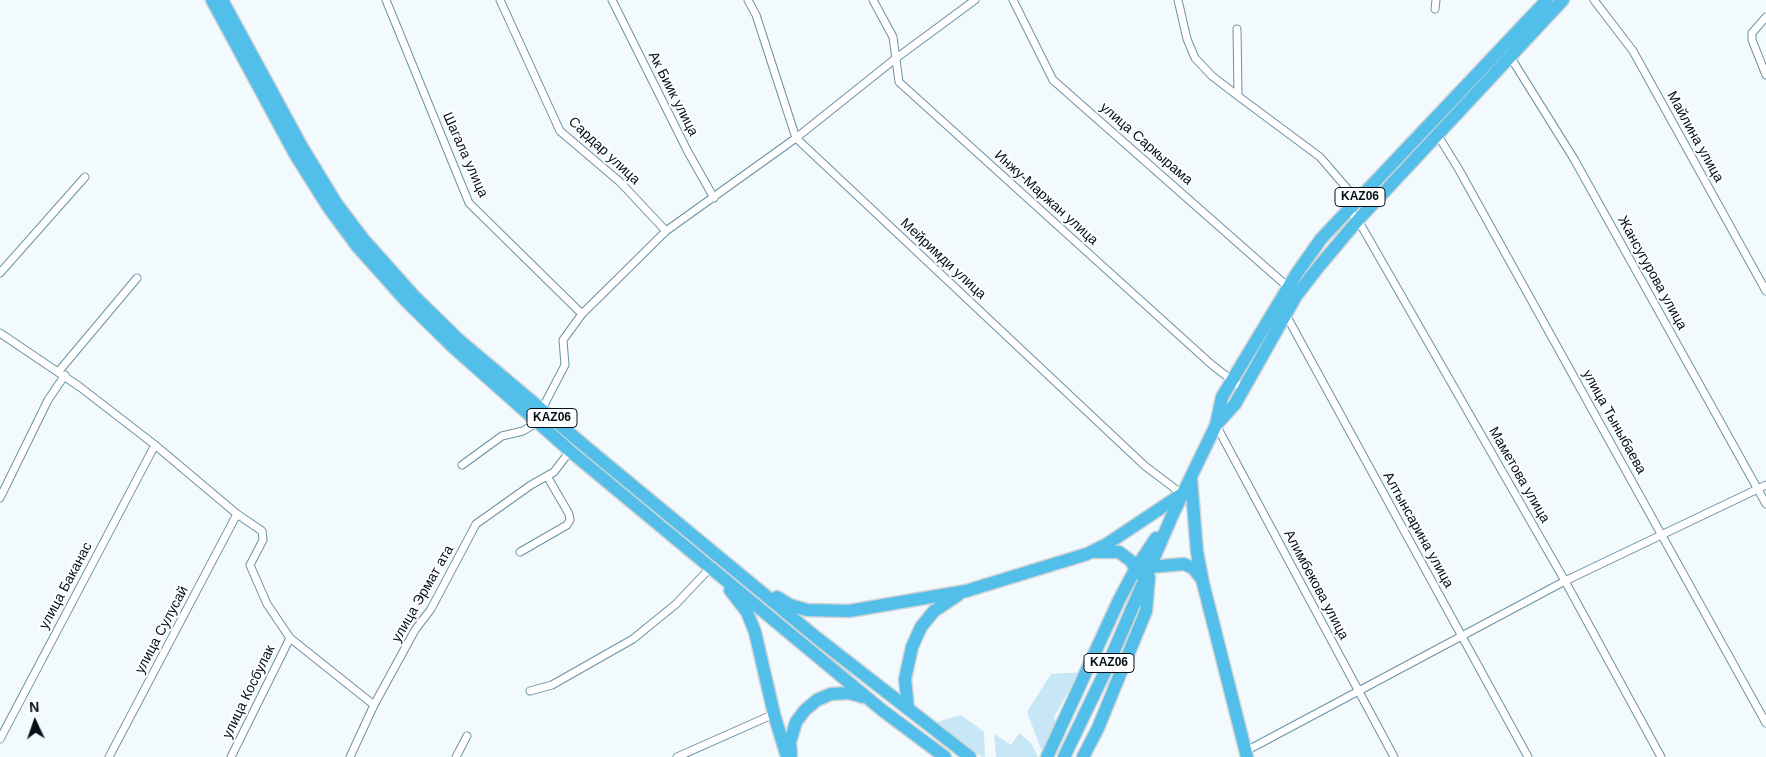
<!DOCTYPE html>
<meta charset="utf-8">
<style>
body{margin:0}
#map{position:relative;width:1766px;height:757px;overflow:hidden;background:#f2fafe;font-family:Arial,sans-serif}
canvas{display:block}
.north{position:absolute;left:10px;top:697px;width:50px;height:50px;-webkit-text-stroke:4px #fff;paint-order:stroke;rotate:357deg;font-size:14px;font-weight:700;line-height:20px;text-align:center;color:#020f15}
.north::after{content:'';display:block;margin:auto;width:18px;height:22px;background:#020f15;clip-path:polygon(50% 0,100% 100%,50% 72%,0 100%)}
</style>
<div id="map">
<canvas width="1766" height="757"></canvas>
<div class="north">N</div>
</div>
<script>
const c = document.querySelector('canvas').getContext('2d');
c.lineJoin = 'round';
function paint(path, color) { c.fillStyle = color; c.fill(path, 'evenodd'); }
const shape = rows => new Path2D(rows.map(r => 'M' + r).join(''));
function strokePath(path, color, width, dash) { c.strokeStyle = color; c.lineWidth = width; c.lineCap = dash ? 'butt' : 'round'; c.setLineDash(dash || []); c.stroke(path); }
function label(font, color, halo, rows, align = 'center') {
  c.font = font + ' Arial,sans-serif'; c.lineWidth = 4; c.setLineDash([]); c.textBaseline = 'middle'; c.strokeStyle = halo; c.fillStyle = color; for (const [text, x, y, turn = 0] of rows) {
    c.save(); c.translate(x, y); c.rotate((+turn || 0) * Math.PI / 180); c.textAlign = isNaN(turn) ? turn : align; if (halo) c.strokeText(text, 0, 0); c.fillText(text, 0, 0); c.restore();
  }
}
paint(shape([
 [1087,672,1076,691,1068,692,1054,717,1057,729,1044,757,1027,712,1051,674],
 [961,715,984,732,985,757,982,757,933,723],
 [1019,733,1031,743,1038,757,996,757,994,734,1011,745]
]), '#c8e7f6');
const street = shape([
 [386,0,469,203,582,314],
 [500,0,560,131,620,182,666,231],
 [612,0,688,152,714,198],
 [748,0,756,15,796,138,1145,466,1182,494],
 [873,0,893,37,899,82,1211,364,1243,389],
 [1013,0,1053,80,1288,287],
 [1178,0,1187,39,1195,58,1212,76,1238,96,1237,29],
 [1594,0,1633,51,1766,291],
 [1435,9,1436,0],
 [1766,17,1752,33,1752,40,1766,75],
 [1511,58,1574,159,1766,504],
 [1238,96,1320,157,1357,200],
 [1437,134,1458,168,1766,723],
 [1348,210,1358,220,1565,581,1661,757],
 [0,273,85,177],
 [1286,315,1528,757],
 [0,333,80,387,155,445,237,514,262,531,263,540,250,565,267,604,290,638,374,705],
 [59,371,137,278],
 [542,409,565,365,563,340,582,314,666,231,796,138,895,59,975,0],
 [1216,425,1394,757],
 [462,465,502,436,523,431,538,422],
 [0,498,48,400,65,375],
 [520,552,567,525,570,520,569,514,547,476],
 [530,691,552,685,633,639,676,604,711,567],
 [0,739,155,445],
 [1246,751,1565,581,1766,485],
 [109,757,237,514],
 [231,757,290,638],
 [350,757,374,705,415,630,431,609,476,524,531,485,554,472,570,451],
 [456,757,467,736],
 [677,757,774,714]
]);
const highway = shape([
 [212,0,295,154,329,208,357,246,407,302,453,347,570,451,882,710,945,757],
 [222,0,303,149,336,203,364,240,414,296,459,340,598,457,817,638,970,757],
 [1217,424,1235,404,1296,296,1316,270,1358,220,1563,0],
 [1191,479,1197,552,1203,583,1247,757],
 [1096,552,1119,552,1131,561,1138,573],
 [1150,567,1184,564,1193,568,1201,578],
 [730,590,747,612,755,632,774,714,787,757],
 [777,597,790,605,807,610,849,611,966,591,1087,554,1107,544,1182,494],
 [908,709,905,679,912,647,921,627,934,611,958,595],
 [791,755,790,742,796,722,805,710,817,700,831,694,849,693,863,697],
 [1047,757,1119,600,1136,568,1156,538],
 [1064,757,1103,676,1172,516,1216,425,1222,397,1297,273,1321,239,1547,0],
 [1083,757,1098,728,1146,611,1149,577]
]);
strokePath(street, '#6c92a4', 9);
strokePath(highway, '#d1d4d5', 15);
strokePath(street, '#fff', 7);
strokePath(highway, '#52bfeb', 12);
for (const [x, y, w] of [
 [1360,197,50],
 [552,418,50],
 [1109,663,50]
]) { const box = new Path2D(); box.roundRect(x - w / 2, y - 9.5, w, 19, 4); c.fillStyle = '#fff'; c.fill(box); strokePath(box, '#020f15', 1); }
label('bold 12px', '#020f15', null, [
 ["KАZ06",1360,197],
 ["KАZ06",552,418],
 ["KАZ06",1109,663]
]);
label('14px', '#020f15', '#fff', [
 ["Ак Биик улица",673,94,63],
 ["Майлина улица",1695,137,61],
 ["улица Саркырама",1146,144,41],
 ["Сардар улица",604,151,43],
 ["Шагала улица",465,155,66],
 ["Инжу-Маржан улица",1046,198,42],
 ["Мейримди улица",943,259,43],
 ["Жансугурова улица",1652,273,61],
 ["улица Тыныбаева",1614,422,61],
 ["Маметова улица",1519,475,60],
 ["Алтынсарина улица",1418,530,61],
 ["Алимбекова улица",1316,585,62],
 ["улица Баканас",66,586,-62],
 ["улица Эрмат ата",423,594,-60],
 ["улица Сулусай",162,630,-62],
 ["улица Косбулак",249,692,-64]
]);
</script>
